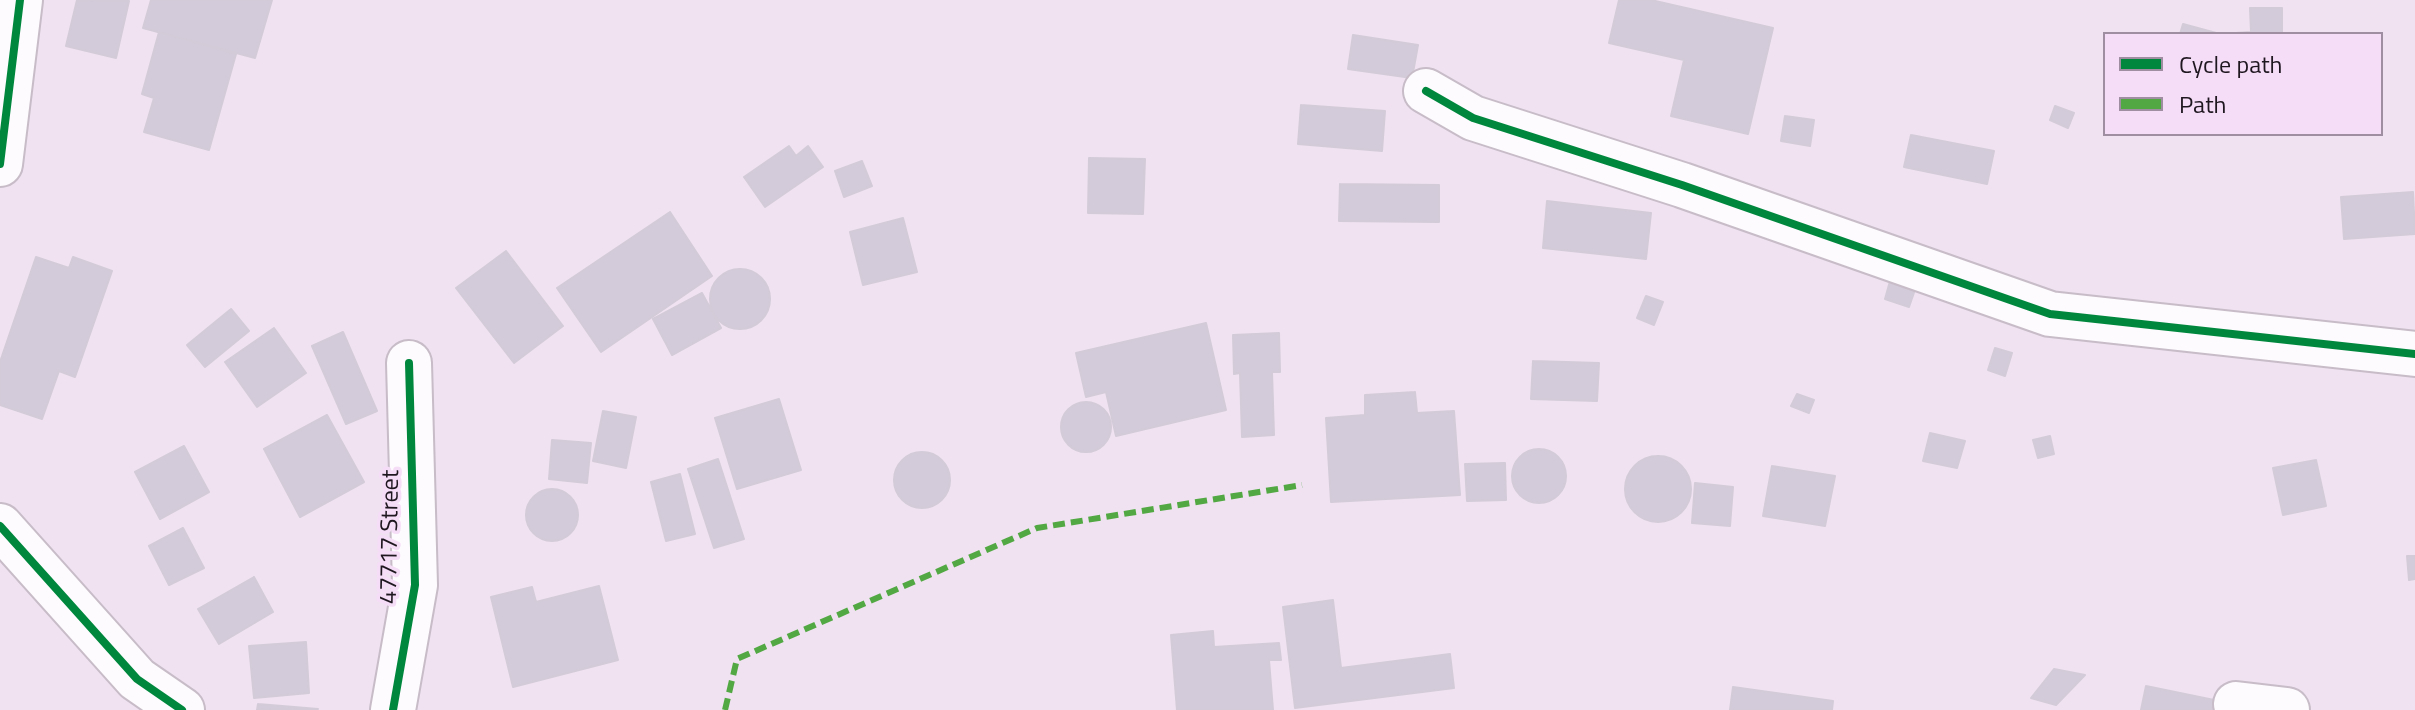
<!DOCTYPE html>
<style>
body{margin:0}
#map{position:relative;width:2415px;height:710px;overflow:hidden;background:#f0e2f1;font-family:"Titillium Web",sans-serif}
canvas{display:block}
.legend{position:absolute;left:2103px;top:32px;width:280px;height:104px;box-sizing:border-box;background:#f5dcf7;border:2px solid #9f8da1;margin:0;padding:10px 14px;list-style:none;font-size:24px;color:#1f1720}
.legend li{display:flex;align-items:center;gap:16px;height:40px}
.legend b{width:40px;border:2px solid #9f8da1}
</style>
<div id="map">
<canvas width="2415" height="710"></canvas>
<ul class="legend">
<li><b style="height:10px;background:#00873e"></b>Cycle path</li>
<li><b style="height:10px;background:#52a943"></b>Path</li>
</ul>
</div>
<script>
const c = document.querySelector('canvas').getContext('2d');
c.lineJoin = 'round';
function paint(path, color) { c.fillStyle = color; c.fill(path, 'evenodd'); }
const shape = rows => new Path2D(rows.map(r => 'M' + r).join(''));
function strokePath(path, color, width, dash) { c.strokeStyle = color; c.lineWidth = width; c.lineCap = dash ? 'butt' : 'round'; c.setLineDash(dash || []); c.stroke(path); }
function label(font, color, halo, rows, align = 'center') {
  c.font = font + ' "Titillium Web",sans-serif'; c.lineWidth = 7; c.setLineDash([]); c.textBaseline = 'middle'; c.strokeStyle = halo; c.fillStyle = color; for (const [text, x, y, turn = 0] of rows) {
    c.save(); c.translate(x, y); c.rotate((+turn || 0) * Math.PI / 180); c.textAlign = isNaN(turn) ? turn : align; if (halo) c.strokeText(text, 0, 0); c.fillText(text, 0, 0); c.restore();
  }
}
const building = shape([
 [77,0,129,1,116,58,66,46,77,0],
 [151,0,272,0,255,58,143,28,151,0],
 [1619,0,1651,0,1773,28,1748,134,1671,116,1684,60,1609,43,1619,0],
 [2250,8,2282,8,2282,34,2220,34,2251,32,2250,8],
 [2183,24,2220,34,2180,34,2183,24],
 [159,32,236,54,209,150,144,132,154,98,142,94,159,32],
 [1353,35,1418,45,1412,78,1348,69,1353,35],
 [1301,105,1385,111,1382,151,1298,144,1301,105],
 [2055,106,2074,113,2068,128,2050,120,2055,106],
 [1785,116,1814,120,1810,146,1781,141,1785,116],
 [1911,135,1994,151,1987,184,1904,167,1911,135],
 [789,146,796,156,808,146,823,167,765,207,744,177,789,146],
 [1089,158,1145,159,1143,214,1088,213,1089,158],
 [862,161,872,186,844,197,835,171,862,161],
 [1340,184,1439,185,1439,222,1339,221,1340,184],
 [2413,192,2415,234,2344,239,2341,197,2413,192],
 [1547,201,1651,213,1646,259,1543,248,1547,201],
 [670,212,712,276,601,352,557,288,670,212],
 [903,218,917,272,863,285,850,232,903,218],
 [506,251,563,326,514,363,456,288,506,251],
 [36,257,69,268,73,257,112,271,75,377,59,371,42,419,0,405,0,362,36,257],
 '710 299a30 30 0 1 1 60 0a30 30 0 1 1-60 0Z',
 [1892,274,1918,281,1909,307,1885,299,1892,274],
 [702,293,721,328,672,355,653,319,702,293],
 [1646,296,1663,302,1654,325,1637,318,1646,296],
 [231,309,249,331,205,367,187,345,231,309],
 [1206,323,1226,410,1116,436,1106,392,1086,397,1076,353,1206,323],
 [274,328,306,373,257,407,225,362,274,328],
 [343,332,377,411,346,424,312,346,343,332],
 [1279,333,1280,372,1272,372,1274,435,1242,437,1240,373,1234,374,1233,335,1279,333],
 [1995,348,2012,353,2005,376,1988,370,1995,348],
 [1533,361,1599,363,1597,401,1531,399,1533,361],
 [1415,392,1417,413,1454,411,1460,495,1331,502,1326,418,1365,415,1365,395,1415,392],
 [1797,394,1814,400,1809,413,1791,406,1797,394],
 [779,399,801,470,737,489,715,418,779,399],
 '1061 427a25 25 0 1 1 50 0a25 25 0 1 1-50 0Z',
 [603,411,636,417,626,468,593,461,603,411],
 [327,415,364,482,300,517,264,449,327,415],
 [1930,433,1965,441,1957,468,1923,461,1930,433],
 [2050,436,2054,454,2038,458,2033,440,2050,436],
 [552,440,591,443,587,483,549,479,552,440],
 [184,446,209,492,160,519,135,472,184,446],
 '1512 476a27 27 0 1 1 54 0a27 27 0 1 1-54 0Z',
 '894 480a28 28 0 1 1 56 0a28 28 0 1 1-56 0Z',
 '1625 489a33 33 0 1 1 66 0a33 33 0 1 1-66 0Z',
 [718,459,744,539,714,548,688,469,718,459],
 [2316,460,2326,506,2283,515,2273,468,2316,460],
 [1505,463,1506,500,1467,501,1465,464,1505,463],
 [1772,466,1835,476,1825,526,1763,516,1772,466],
 [680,474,695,534,666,541,651,482,680,474],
 [1695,483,1733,487,1730,526,1692,523,1695,483],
 '526 515a26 26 0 1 1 52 0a26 26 0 1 1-52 0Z',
 [183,528,204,568,169,585,149,546,183,528],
 [2407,556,2415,556,2415,579,2409,580,2407,556],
 [254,577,273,612,219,644,198,609,254,577],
 [599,586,618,660,513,687,491,597,532,587,536,602,599,586],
 [1333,600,1341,668,1450,654,1454,688,1295,708,1283,607,1333,600],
 [1213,631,1214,647,1279,643,1281,660,1269,660,1273,710,1177,710,1171,635,1213,631],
 [306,642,309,693,254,698,249,646,306,642],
 [2054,669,2085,675,2056,705,2031,698,2054,669],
 [2146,686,2214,700,2212,710,2141,710,2146,686],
 [1733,687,1833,701,1832,710,1730,710,1733,687],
 [258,704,318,709,257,710,258,704]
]);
paint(building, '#d3cbd9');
strokePath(building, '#d3cbd8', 2);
const minor = shape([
 [1426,91,1473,118,1682,185,2050,314,2415,354],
 [0,164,20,0],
 [0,526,137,679,182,710],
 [393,710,415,585,409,363],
 [2238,710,2236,704,2287,710]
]);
strokePath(minor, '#c7bcc8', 48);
strokePath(minor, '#fdfbfd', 44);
strokePath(shape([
 [725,710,737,659,1037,528,1302,485]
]), '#52a943', 6, [12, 6]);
strokePath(shape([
 [1426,91,1473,118,1682,185,2050,314,2415,354],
 [0,164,20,0],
 [0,526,137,679,182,710],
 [393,710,415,585,409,363]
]), '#00873e', 8);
label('24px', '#1f1720', '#f5dcf7', [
 ["47717 Street",391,537,-89]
]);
</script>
